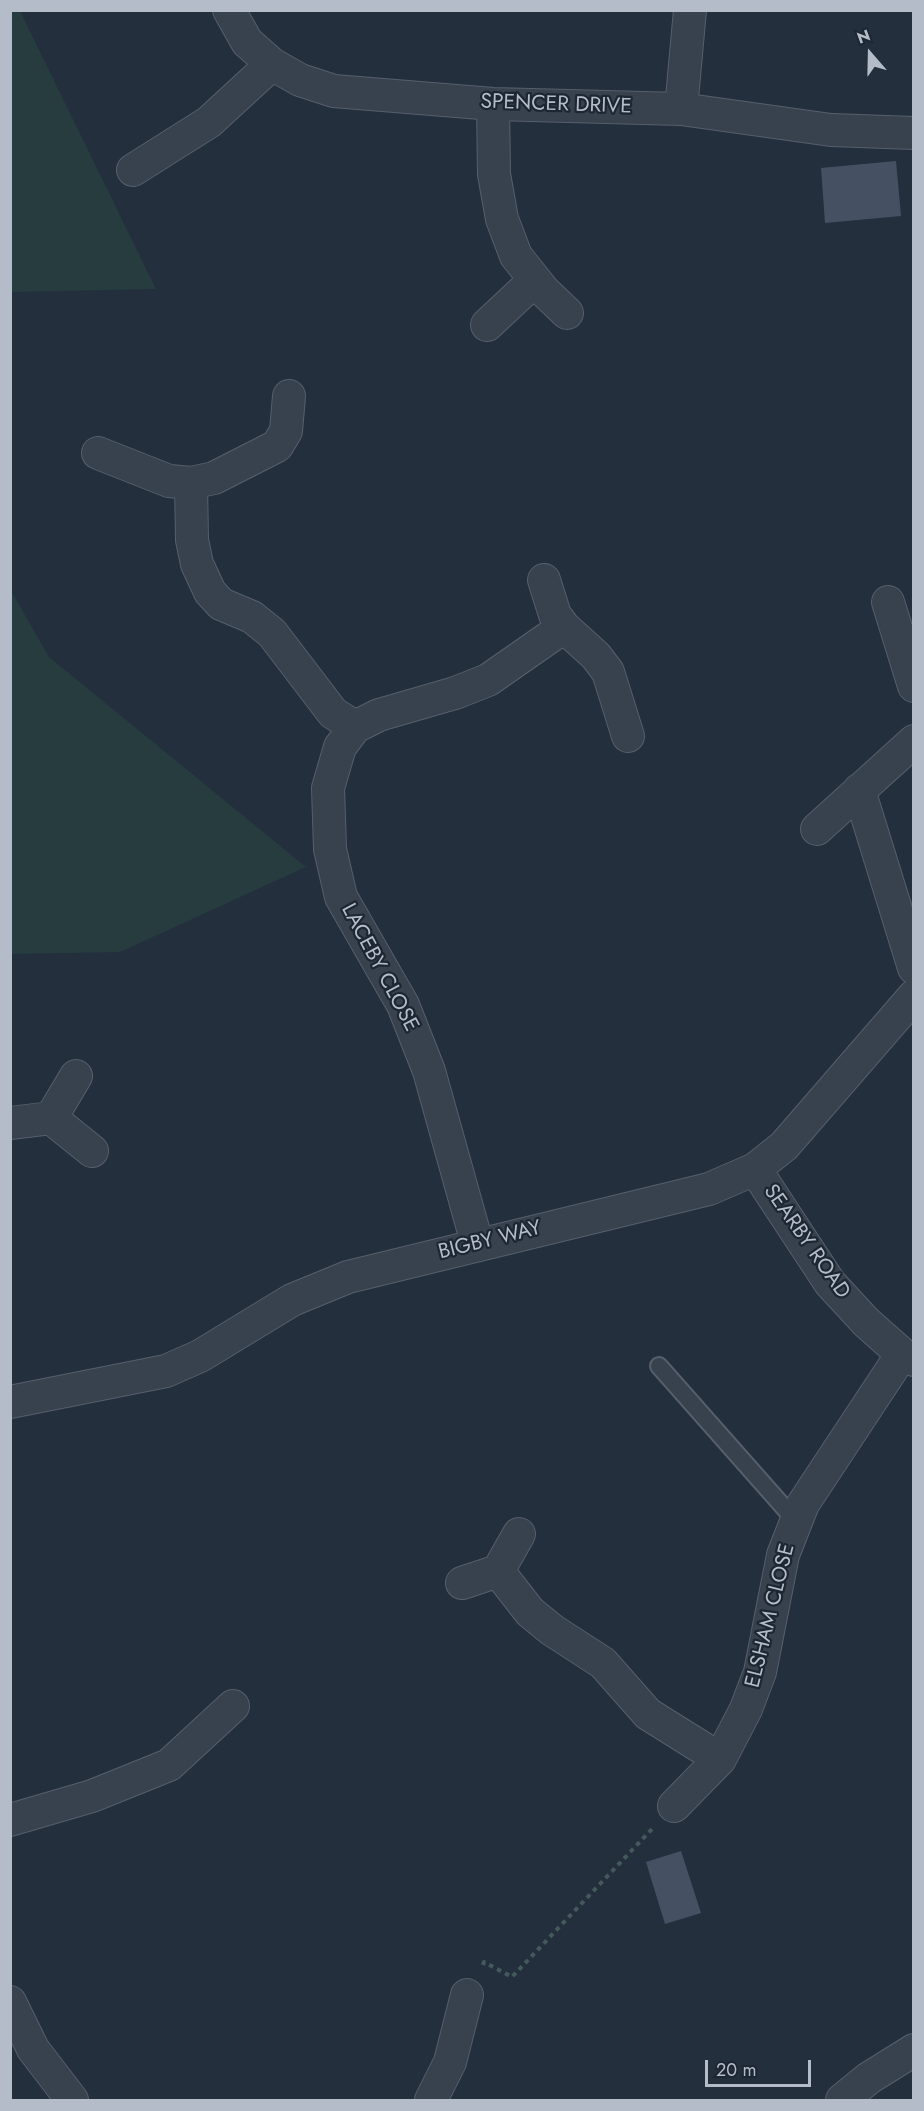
<!DOCTYPE html>
<style>
body{margin:0}
#map{position:relative;width:924px;height:2111px;overflow:hidden;background:#242f3e;font-family:Jost,sans-serif}
canvas{display:block}
.frame{position:absolute;inset:0;border:12px solid #b4bcc9;pointer-events:none}
.north{position:absolute;left:840px;top:24px;width:60px;height:60px;-webkit-text-stroke:4px #1d2633;paint-order:stroke;rotate:340deg;font-size:16px;font-weight:700;line-height:24px;text-align:center;color:#b4bcc9}
.north::after{content:'';display:block;margin:auto;width:21px;height:27px;background:#b4bcc9;clip-path:polygon(50% 0,100% 100%,50% 72%,0 100%)}
.scale{position:absolute;left:705px;top:2060px;width:106px;height:27px;box-sizing:border-box;border:3px solid #b4bcc9;border-top:0;padding-left:8px;font-size:18px;line-height:21px;white-space:nowrap;color:#b4bcc9;-webkit-text-stroke:4px #1d2633;paint-order:stroke}
</style>
<div id="map">
<canvas width="924" height="2111"></canvas>
<div class="frame"></div>
<div class="north">N</div>
<div class="scale">20 m</div>
</div>
<script>
const c = document.querySelector('canvas').getContext('2d');
c.lineJoin = 'round';
function paint(path, color) { c.fillStyle = color; c.fill(path, 'evenodd'); }
const shape = rows => new Path2D(rows.map(r => 'M' + r).join(''));
function strokePath(path, color, width, dash) { c.strokeStyle = color; c.lineWidth = width; c.lineCap = dash ? 'butt' : 'round'; c.setLineDash(dash || []); c.stroke(path); }
function label(font, color, halo, rows, align = 'center') {
  c.font = font + ' Jost,sans-serif'; c.lineWidth = 4.5; c.setLineDash([]); c.textBaseline = 'middle'; c.strokeStyle = halo; c.fillStyle = color; for (const [text, x, y, turn = 0] of rows) {
    c.save(); c.translate(x, y); c.rotate((+turn || 0) * Math.PI / 180); c.textAlign = isNaN(turn) ? turn : align; if (halo) c.strokeText(text, 0, 0); c.fillText(text, 0, 0); c.restore();
  }
}
paint(shape([
 [10,11,20,11,156,289,11,292],
 [10,589,49,657,306,867,120,952,11,954]
]), '#263c3f');
paint(shape([
 [896,161,901,216,825,223,821,168],
 [681,1851,701,1913,665,1924,646,1862]
]), '#455162');
const lane = shape([
 [659,1366,796,1521]
]);
const street = shape([
 [229,10,247,42,272,64,300,80,334,91,493,104,681,109,831,130,914,133],
 [493,104,494,174,502,219,516,256,544,291,567,313],
 [681,109,690,10],
 [133,170,209,122,272,64],
 [487,325,535,280],
 [98,453,169,481,191,483,214,478,277,446,286,431,289,396],
 [191,483,192,540,197,564,210,592,221,604,252,617,272,633,333,713,355,727],
 [544,580,555,615,564,627,596,656,608,672,628,736],
 [888,602,914,686],
 [859,790,914,968],
 [817,829,914,741],
 [76,1076,51,1118,92,1151],
 [10,1123,51,1118],
 [755,1169,830,1283,866,1322,902,1354,914,1360],
 [477,1243,429,1071,403,1005,341,897,330,849,328,788,340,747,355,727,379,715,455,693,488,680,564,627],
 [10,1402,166,1371,200,1356,292,1300,348,1277,709,1189,755,1169,784,1146,914,996],
 [498,1571,530,1612,552,1630,603,1663,648,1714,720,1759],
 [462,1583,498,1571,519,1534],
 [674,1806,720,1759,746,1709,760,1672,783,1555,803,1504,902,1354],
 [10,1820,92,1796,169,1765,233,1706],
 [10,2002,33,2049,72,2100],
 [431,2100,450,2062,467,1995],
 [842,2100,869,2078,914,2050]
]);
strokePath(lane, '#565f6c', 20);
strokePath(street, '#565f6c', 34);
strokePath(shape([
 [483,1965,484,1962,512,1977,652,1829]
]), '#44595c', 4, [4.5, 4.5]);
strokePath(lane, '#38414e', 16);
strokePath(street, '#38414e', 32);
label('21px', '#b4bcc9', '#1d2633', [
 ["SPENCER DRIVE",556,105,2],
 ["LACEBY CLOSE",379,968,62],
 ["BIGBY WAY",490,1241,-14],
 ["SEARBY ROAD",806,1242,55],
 ["ELSHAM CLOSE",771,1616,-76]
]);
</script>
